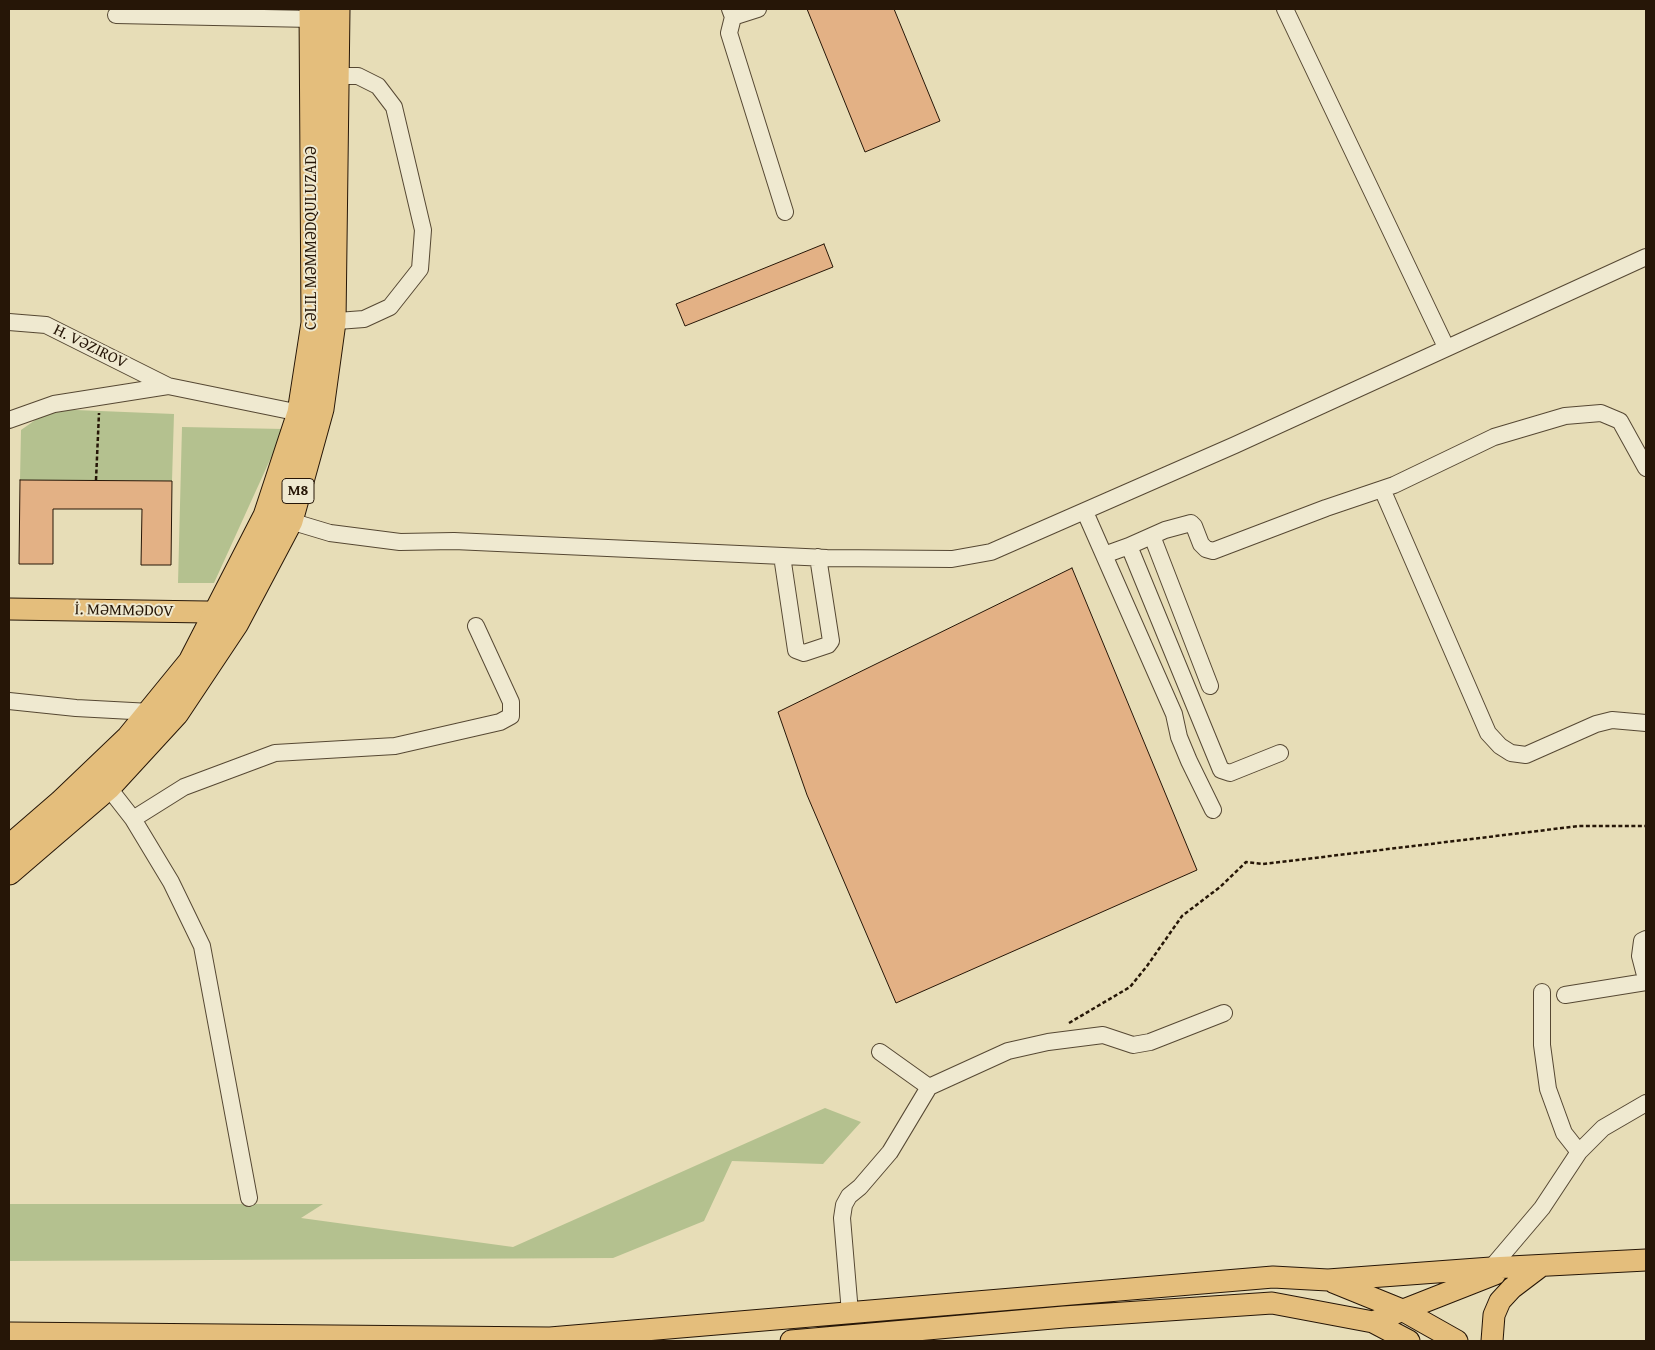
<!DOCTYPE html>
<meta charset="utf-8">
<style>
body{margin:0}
#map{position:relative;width:1655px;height:1350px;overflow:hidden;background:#e7ddb7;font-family:"Gentium Book Plus",serif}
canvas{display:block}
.frame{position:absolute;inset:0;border:10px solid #261607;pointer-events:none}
</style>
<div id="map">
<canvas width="1655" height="1350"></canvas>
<div class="frame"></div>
</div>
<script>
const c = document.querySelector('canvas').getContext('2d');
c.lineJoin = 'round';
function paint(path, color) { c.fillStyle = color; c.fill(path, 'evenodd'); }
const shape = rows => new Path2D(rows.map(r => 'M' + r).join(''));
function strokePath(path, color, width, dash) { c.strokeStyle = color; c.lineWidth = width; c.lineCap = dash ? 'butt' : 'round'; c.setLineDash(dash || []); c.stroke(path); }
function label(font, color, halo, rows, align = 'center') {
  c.font = font + ' "Gentium Book Plus",serif'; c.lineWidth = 4; c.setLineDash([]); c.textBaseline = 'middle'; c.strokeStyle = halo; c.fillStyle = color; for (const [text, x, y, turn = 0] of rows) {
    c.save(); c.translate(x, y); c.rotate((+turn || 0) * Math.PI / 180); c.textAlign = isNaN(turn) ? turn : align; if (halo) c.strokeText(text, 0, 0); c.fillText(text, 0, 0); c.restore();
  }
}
paint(shape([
 [51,409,174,414,172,481,20,480,21,430],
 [182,427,284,429,214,583,178,583],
 [825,1108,861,1122,823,1164,732,1161,704,1221,613,1258,9,1261,9,1204,323,1204,301,1218,513,1247]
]), '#b4c18f');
const building = shape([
 [807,9,894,9,940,121,865,152,807,9],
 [824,244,833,267,685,326,676,304,824,244],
 [20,480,172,481,171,565,141,565,142,509,53,509,53,564,19,564,20,480],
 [1072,568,1197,870,896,1003,807,795,778,712,1072,568]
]);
paint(building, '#e3b185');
strokePath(building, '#261607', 1);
const minor = shape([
 [730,9,733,17,729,33,785,212],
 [1285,9,1446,347],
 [116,15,312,19],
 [733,17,758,9],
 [9,322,46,325,168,386],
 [324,322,364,319,390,307,420,269,423,230,394,107,378,86,358,76,326,76],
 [9,420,54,404,168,386,300,413],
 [1382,489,1488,733,1500,746,1511,753,1526,755,1596,724,1612,720,1646,723],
 [1085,512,1174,714,1179,737,1189,761,1213,810],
 [290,521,330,533,400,542,454,541,827,558,952,559,991,552,1235,445,1646,257],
 [1152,536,1210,686],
 [1129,546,1165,530,1191,523,1194,526,1201,544,1206,549,1213,551,1326,508,1394,485,1494,437,1565,416,1601,413,1620,421,1646,468],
 [1104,555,1129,546,1221,770,1230,773,1280,753],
 [782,556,796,650,804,653,828,645,831,641,818,557],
 [9,701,76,708,151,712],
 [108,787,133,819,171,882,202,946,249,1198],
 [133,819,184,787,275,753,395,746,500,722,511,716,511,702,476,626],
 [1646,939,1642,941,1640,956,1646,979],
 [1542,992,1542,1045,1548,1089,1564,1133,1579,1152],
 [1565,995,1646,982],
 [880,1052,929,1087],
 [1491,1268,1542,1208,1579,1152,1603,1128,1646,1103],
 [850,1313,842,1218,844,1205,849,1196,860,1187,890,1152,929,1087,1008,1051,1048,1042,1103,1035,1133,1045,1150,1042,1224,1013]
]);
const major = shape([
 [9,609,207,612,230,620],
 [1333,1282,1402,1310,1457,1341],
 [1373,1322,1495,1274],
 [9,1333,550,1338,1273,1277,1328,1280,1491,1268,1646,1260],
 [791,1341,1064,1317,1272,1303,1373,1322,1409,1341],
 [1492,1341,1494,1315,1500,1301,1512,1288,1541,1266]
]);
const highway = shape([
 [9,848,61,803,129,738,191,662,266,516,300,413,314,323,312,9],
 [9,872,108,787,176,713,236,623,290,521,321,409,333,322,337,9]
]);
strokePath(minor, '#564833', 18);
strokePath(major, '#261607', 23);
strokePath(highway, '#261607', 27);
strokePath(shape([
 [96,480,99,413],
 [1069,1023,1130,987,1147,966,1182,916,1220,887,1246,862,1262,864,1281,862,1579,826,1646,826]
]), '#261607', 2.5, [4, 2.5]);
strokePath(minor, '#efe9d0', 16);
strokePath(major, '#e4be7c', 21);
strokePath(highway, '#e4be7c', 25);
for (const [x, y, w] of [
 [298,491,32]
]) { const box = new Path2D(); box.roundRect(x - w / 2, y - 12.5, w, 25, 4); c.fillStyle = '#efe9d0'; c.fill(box); strokePath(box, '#261607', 1); }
label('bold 15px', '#261607', null, [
 ["M8",298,491]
]);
label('16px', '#261607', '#efe9d0', [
 ["CƏLIL MƏMMƏDQULUZADƏ",312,238,-90],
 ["H. VƏZIROV",90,347,26],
 ["İ. MƏMMƏDOV",124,611,1]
]);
</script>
